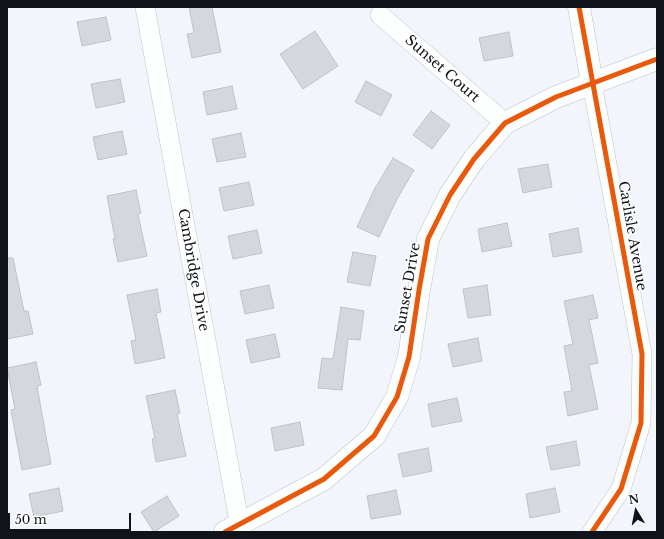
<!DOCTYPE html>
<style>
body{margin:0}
#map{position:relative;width:664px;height:539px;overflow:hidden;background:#f2f5fb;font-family:"Libre Baskerville",serif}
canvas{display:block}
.frame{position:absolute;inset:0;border:8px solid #101319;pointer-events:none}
.north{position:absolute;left:616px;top:491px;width:40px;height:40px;-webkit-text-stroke:3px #fff;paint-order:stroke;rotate:350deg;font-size:11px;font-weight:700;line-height:16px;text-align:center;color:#101319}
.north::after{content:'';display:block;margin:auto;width:14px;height:18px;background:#101319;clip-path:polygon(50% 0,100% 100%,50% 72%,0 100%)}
.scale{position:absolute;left:8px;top:513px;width:123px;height:18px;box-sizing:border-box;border:2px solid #101319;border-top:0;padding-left:5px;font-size:12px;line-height:14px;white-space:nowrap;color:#101319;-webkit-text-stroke:3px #fff;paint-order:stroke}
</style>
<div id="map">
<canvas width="664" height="539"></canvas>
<div class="frame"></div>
<div class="north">N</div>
<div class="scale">50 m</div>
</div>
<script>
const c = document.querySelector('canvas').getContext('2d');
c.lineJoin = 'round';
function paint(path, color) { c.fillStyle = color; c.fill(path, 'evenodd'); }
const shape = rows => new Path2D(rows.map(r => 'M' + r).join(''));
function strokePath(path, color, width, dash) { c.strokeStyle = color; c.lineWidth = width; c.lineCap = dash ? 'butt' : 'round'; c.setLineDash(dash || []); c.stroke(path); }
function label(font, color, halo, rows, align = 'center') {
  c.font = font + ' "Libre Baskerville",serif'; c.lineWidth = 3; c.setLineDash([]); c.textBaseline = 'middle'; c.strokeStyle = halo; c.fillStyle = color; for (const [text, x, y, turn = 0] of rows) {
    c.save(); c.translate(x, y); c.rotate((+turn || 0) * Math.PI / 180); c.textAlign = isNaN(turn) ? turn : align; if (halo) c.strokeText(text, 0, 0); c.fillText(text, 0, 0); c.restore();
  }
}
const building = shape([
 [189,7,212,7,221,52,192,58,187,34,194,33,189,7],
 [106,17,111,40,82,46,77,22,106,17],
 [315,31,338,66,303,89,280,54,315,31],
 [509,32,513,56,484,61,479,38,509,32],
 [120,79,125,102,96,108,91,84,120,79],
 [366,81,392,95,381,116,355,102,366,81],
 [232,86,237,109,207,115,203,92,232,86],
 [431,111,450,125,432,149,413,135,431,111],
 [122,131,127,154,98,160,93,137,122,131],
 [241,133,246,157,217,162,212,139,241,133],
 [393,158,414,170,397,199,379,237,357,227,374,190,393,158],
 [548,164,552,187,523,193,518,169,548,164],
 [249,182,254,205,224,211,219,188,249,182],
 [136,190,141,213,138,214,147,256,118,262,113,239,115,239,107,196,136,190],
 [507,223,512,246,482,252,478,229,507,223],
 [578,228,582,252,553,257,549,234,578,228],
 [257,230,262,253,233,259,228,236,257,230],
 [353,252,376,256,370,286,347,282,353,252],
 [7,258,13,258,24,311,28,311,33,334,7,339,7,258],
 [269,285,274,308,245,314,240,291,269,285],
 [487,285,491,315,468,318,463,289,487,285],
 [157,289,161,312,156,313,165,358,135,364,131,341,136,340,127,295,157,289],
 [593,295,598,318,589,320,598,363,589,365,598,409,568,416,564,392,572,391,564,346,573,344,564,301,593,295],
 [341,307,364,311,360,340,348,339,342,390,318,388,322,358,333,359,341,307],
 [275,334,280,357,251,363,246,340,275,334],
 [478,338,482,361,453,367,448,344,478,338],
 [36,362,41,385,37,386,51,464,22,470,11,410,15,409,7,368,36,362],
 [175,390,180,413,177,414,186,456,156,462,152,439,155,438,146,396,175,390],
 [457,398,462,421,432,427,428,404,457,398],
 [300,422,304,445,275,451,271,428,300,422],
 [576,441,580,465,551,470,546,447,576,441],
 [428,448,432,471,403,477,398,454,428,448],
 [59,488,63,511,34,517,29,494,59,488],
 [555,488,560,512,530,518,526,494,555,488],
 [396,490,401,514,371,519,367,496,396,490],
 [167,496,179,516,154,532,141,512,167,496]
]);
paint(building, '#d4d7dd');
strokePath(building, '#bfc2c8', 1);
const minor = shape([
 [145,7,241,532],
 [380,15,505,123],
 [592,83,642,354,641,423,621,489,592,532]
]);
const tertiary = shape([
 [579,7,592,83],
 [225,532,324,479,374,436,397,397,409,357,419,290,428,239,450,195,474,159,505,123,556,97,657,59]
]);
strokePath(minor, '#bec1c7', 20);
strokePath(tertiary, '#bec1c7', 23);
strokePath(minor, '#fdfefe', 19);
strokePath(tertiary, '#fdfefe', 22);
strokePath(shape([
 [579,7,642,354,641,423,621,489,592,532],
 [225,532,324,479,374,436,397,397,409,357,419,290,428,239,450,195,474,159,505,123,556,97,657,59]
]), '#e8590c', 5);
label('14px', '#101319', '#fff', [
 ["Sunset Court",442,69,41],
 ["Carlisle Avenue",632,236,80],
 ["Cambridge Drive",193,270,80],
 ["Sunset Drive",408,288,-80]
]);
</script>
